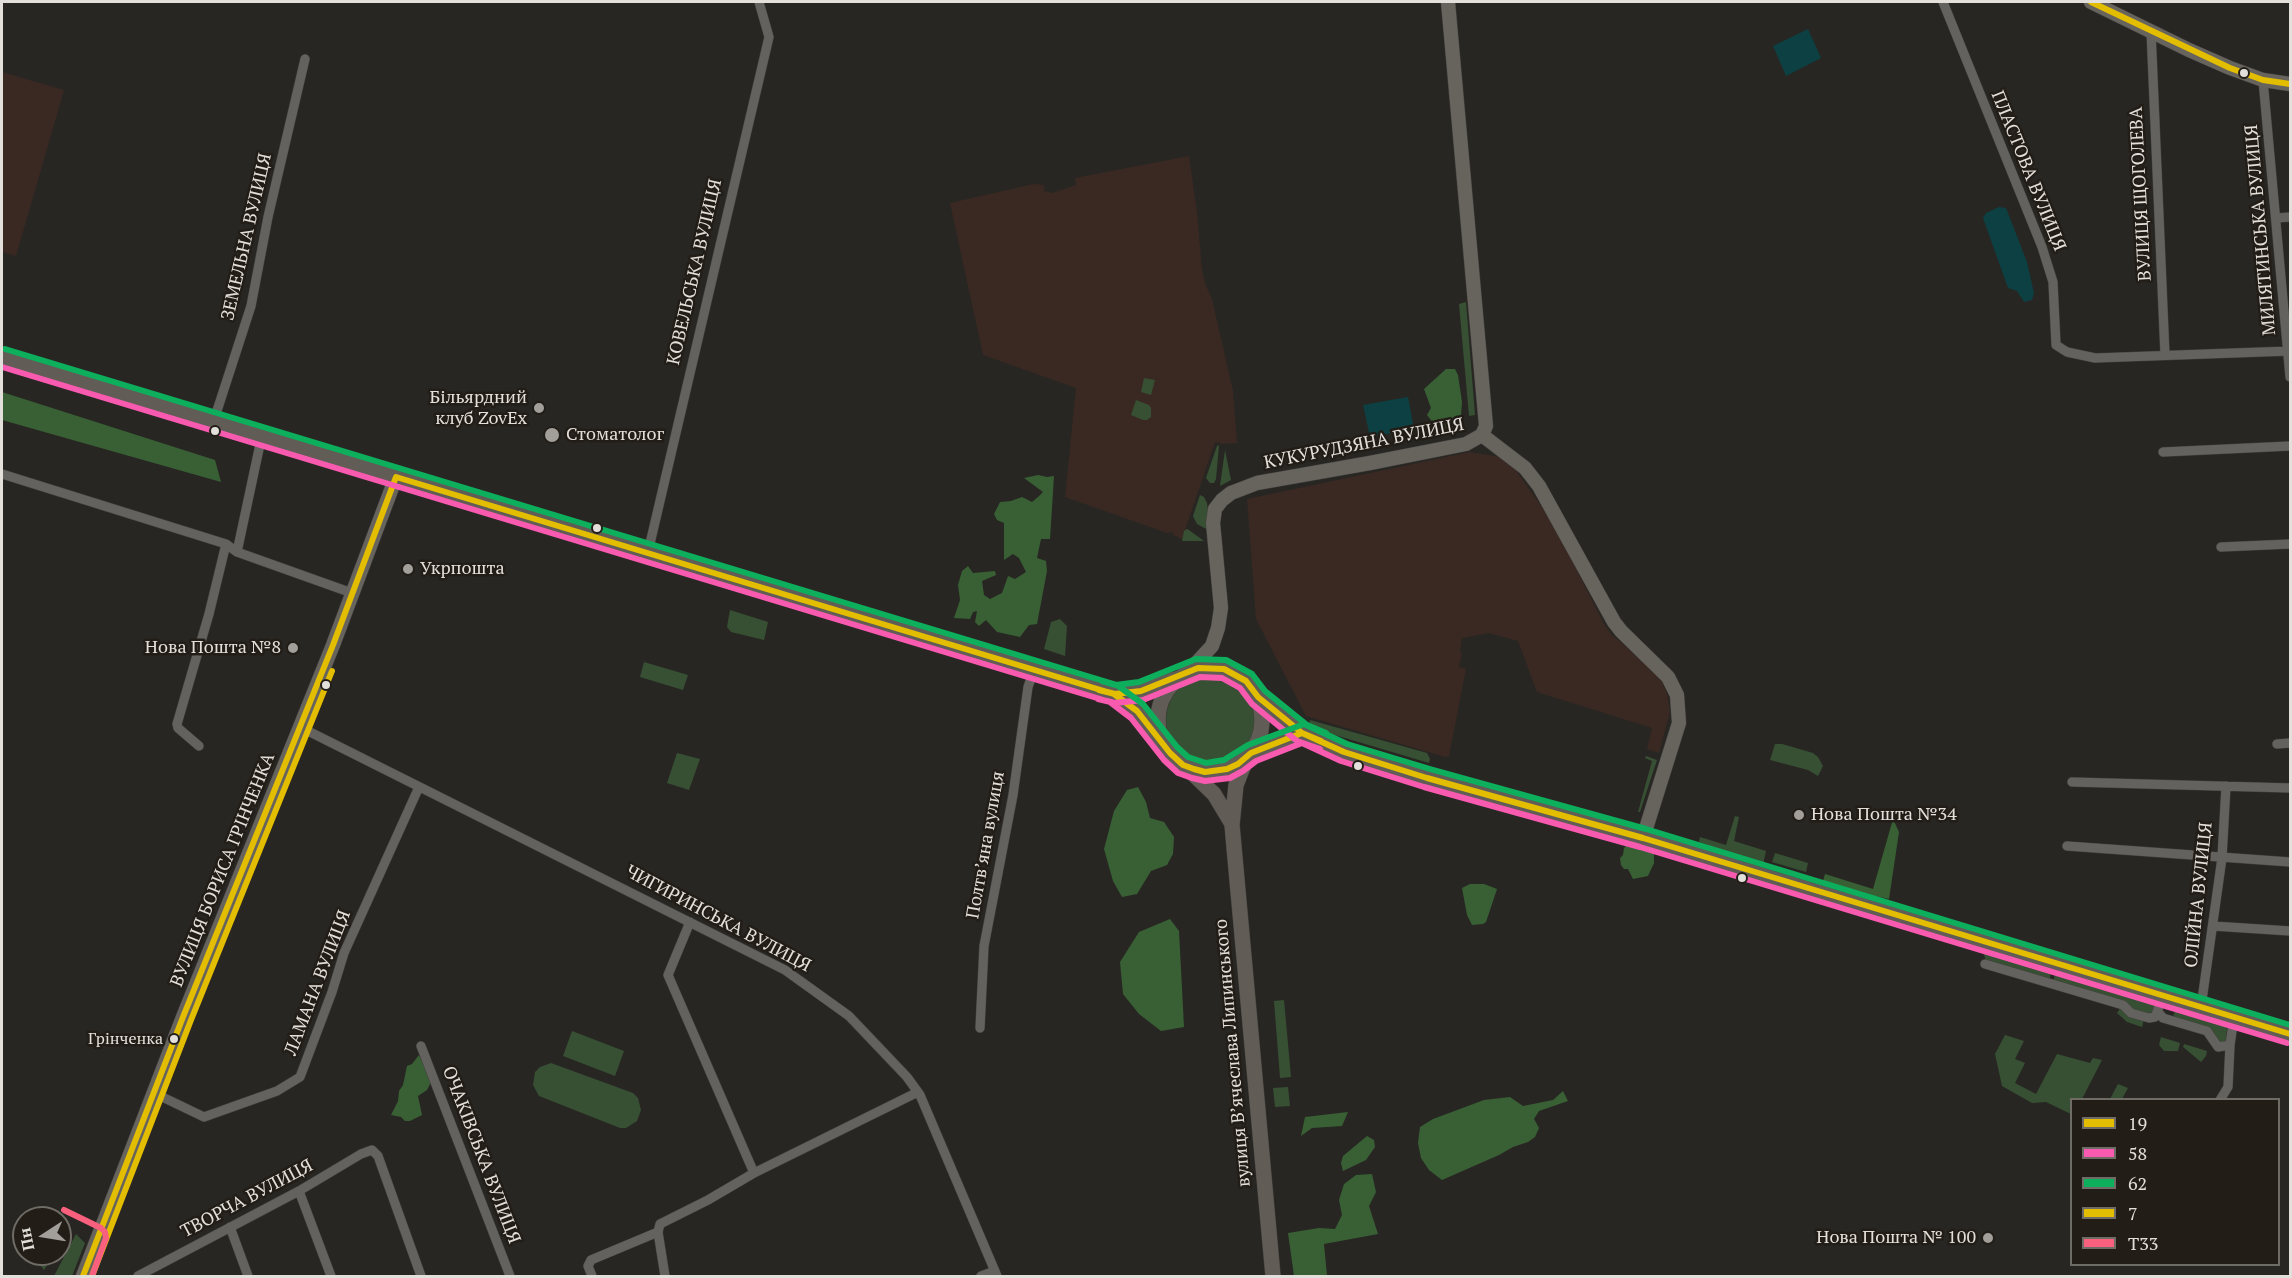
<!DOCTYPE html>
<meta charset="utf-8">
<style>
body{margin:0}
#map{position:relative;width:2292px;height:1278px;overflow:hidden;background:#282623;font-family:"PT Serif",serif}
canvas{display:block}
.frame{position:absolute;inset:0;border:3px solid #e3e0db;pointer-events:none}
.legend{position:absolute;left:2070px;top:1098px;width:210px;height:168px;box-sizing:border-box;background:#221d17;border:2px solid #6f6b65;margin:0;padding:8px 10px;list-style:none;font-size:18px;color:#e3e0db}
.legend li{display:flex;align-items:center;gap:12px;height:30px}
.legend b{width:30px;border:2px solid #6f6b65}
.north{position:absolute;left:12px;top:1206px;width:60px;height:60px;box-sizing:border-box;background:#221d17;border:2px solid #6f6b65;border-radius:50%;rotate:258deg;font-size:16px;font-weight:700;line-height:24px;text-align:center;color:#e3e0db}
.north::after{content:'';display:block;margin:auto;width:21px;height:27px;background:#a29f9b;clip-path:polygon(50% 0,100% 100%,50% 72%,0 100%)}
</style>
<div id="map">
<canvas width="2292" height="1278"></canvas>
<div class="frame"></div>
<ul class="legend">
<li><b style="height:8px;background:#e3bd00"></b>19</li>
<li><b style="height:8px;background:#f75aaf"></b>58</li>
<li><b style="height:8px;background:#0daf5c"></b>62</li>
<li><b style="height:8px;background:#e3bd00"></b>7</li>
<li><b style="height:8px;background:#f8607d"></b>Т33</li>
</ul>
<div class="north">Пн</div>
</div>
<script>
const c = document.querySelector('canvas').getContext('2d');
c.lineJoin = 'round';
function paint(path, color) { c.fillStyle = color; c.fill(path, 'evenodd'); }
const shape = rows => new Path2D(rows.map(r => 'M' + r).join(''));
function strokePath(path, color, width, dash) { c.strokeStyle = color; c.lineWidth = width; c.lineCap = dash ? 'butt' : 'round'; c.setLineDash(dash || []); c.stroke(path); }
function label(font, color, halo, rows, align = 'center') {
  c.font = font + ' "PT Serif",serif'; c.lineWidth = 5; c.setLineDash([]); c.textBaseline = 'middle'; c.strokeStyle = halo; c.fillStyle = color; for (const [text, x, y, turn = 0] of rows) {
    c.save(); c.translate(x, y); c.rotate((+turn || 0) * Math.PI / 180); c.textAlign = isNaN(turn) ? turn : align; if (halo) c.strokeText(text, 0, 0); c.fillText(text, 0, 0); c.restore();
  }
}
paint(shape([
 [2,72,64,90,16,256,2,252],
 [1189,156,1197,213,1202,270,1206,286,1212,299,1233,391,1237,443,1222,444,1215,442,1182,539,1173,535,1173,532,1167,533,1065,497,1076,388,983,355,950,203,1034,184,1044,185,1044,191,1052,193,1076,185,1075,178],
 [1470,452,1507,458,1552,521,1603,622,1611,634,1658,673,1667,693,1670,712,1659,753,1647,749,1652,728,1537,692,1518,641,1489,633,1462,638,1460,652,1462,653,1459,667,1466,669,1449,756,1445,757,1306,716,1256,619,1247,499]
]), '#392922');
paint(shape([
 [1466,302,1475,415,1469,416,1459,304],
 [1144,378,1155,380,1151,395,1141,392],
 [1136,400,1149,405,1151,408,1151,417,1147,420,1143,420,1131,415],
 [1219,445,1216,479,1214,483,1210,483,1206,478,1217,446],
 [1225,450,1231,480,1220,486],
 [1200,495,1204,497,1207,503,1210,531,1197,524,1193,516],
 [1187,529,1189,530,1204,541,1182,541,1184,531],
 [730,610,768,622,764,640,731,632,727,627],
 [1060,619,1067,626,1065,656,1044,649,1051,622],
 [644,662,688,675,683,690,640,677],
 '1166 720a45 45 0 1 1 90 0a45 45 0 1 1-90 0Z',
 [1310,720,1427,753,1430,759,1429,763,1308,727],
 [1775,744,1782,744,1813,753,1818,757,1823,766,1818,776,1808,770,1770,760],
 [677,753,700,759,689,790,667,783],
 [1646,756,1657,760,1640,812,1638,812,1652,761,1645,758],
 [1735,816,1739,817,1734,841,1766,851,1763,865,1699,842,1700,837,1726,845],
 [1775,853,1808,863,1806,872,1772,862],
 [1983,951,2051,972,2049,982,1987,965],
 [2055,973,2160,1005,2155,1017,2053,984],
 [1284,1000,1291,1077,1280,1078,1274,1001],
 [2121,1007,2144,1019,2142,1027,2127,1022,2117,1013],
 [2175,1010,2227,1027,2226,1041,2224,1044,2217,1042,2173,1017],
 [572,1031,624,1051,615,1076,563,1056],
 [2005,1035,2024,1041,2015,1059,2025,1063,2015,1083,2036,1094,2057,1054,2090,1063,2093,1058,2102,1060,2082,1099,2072,1100,2071,1114,2046,1102,2032,1103,2002,1086,1995,1054],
 [2161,1037,2180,1043,2178,1051,2164,1051,2159,1045],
 [2184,1044,2207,1051,2206,1056,2201,1062,2183,1047],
 [551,1063,633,1093,638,1098,641,1110,637,1121,626,1128,620,1128,539,1096,533,1085,535,1072,540,1067],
 [2118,1084,2128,1088,2122,1099,2110,1099],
 [1288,1087,1290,1106,1275,1107,1273,1088],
 [76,1234,85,1243,72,1276,54,1276],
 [31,1254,54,1254,44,1270]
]), '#375033');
paint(shape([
 [1446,369,1455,369,1458,375,1462,402,1461,415,1452,428,1438,429,1427,415,1431,408,1424,389],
 [2,392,215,460,221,482,2,420],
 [1038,475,1047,477,1054,476,1050,539,1041,539,1037,558,1046,561,1047,571,1037,624,1029,625,1020,637,997,632,986,620,979,626,975,622,977,611,973,612,970,619,954,618,960,600,958,585,962,571,968,566,973,573,995,571,996,575,982,581,984,595,990,599,1002,593,1008,576,1015,579,1026,572,1019,558,1013,554,1004,560,1004,523,997,520,994,514,1000,502,1011,501,1022,497,1032,502,1038,497,1043,492,1024,478],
 [1138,787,1146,802,1150,818,1164,822,1174,837,1173,854,1167,865,1151,871,1137,894,1122,897,1113,881,1104,849,1114,811,1127,790],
 [1893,819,1899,832,1889,899,1874,896,1872,898,1823,881,1825,874,1873,889],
 [1628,844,1654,853,1654,863,1648,876,1633,879,1628,869,1624,869,1621,865,1620,858,1623,855,1624,848],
 [1470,884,1484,884,1497,889,1486,922,1483,924,1472,925,1467,915,1462,888],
 [1170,919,1179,931,1184,1027,1161,1031,1139,1014,1123,994,1120,962,1139,932],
 [419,1055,430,1078,430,1084,427,1090,418,1096,422,1115,410,1121,405,1121,401,1117,391,1115,398,1101,399,1091,403,1085,407,1066,412,1064],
 [1563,1091,1568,1101,1539,1111,1534,1119,1539,1128,1535,1137,1528,1142,1513,1147,1499,1155,1442,1180,1429,1170,1421,1158,1418,1143,1420,1127,1433,1119,1484,1100,1510,1097,1523,1106,1553,1100],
 [1348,1112,1342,1126,1312,1128,1301,1136,1305,1117],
 [1367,1136,1374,1140,1375,1147,1366,1160,1343,1171,1341,1163,1343,1156],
 [1372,1174,1376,1192,1369,1206,1378,1234,1324,1244,1327,1276,1294,1276,1288,1233,1319,1228,1335,1229,1342,1215,1339,1200,1344,1184,1356,1175]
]), '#386034');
paint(shape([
 [1808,29,1821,58,1786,76,1773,46],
 [1999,207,2006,208,2027,262,2034,293,2032,300,2024,302,2017,291,2008,288,1983,218,1986,213],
 [1408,397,1414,429,1370,437,1363,405]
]), '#0c4042');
const street = shape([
 [1943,2,2042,247,2053,282,2056,345,2067,352,2095,358,2290,351],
 [2151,31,2165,355],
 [2263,80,2290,377],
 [2276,218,2290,217],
 [214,420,251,306,268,217,305,59],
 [2163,452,2290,446],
 [2,474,226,544,237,552,352,593],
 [2221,547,2290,544],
 [237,552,262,435],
 [648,552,769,37,759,2],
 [300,727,785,970,849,1016,907,1077,920,1095,997,1276],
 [2277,744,2290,743],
 [199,746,178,728,177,724,209,614,226,544],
 [2072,782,2290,788],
 [2067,846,2290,862],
 [690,922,668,975,754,1173],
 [2213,926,2290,931],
 [1985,964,2123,1005,2131,1013,2149,1018,2155,1017,2163,996],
 [2201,1007,2222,858,2226,786],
 [2158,1012,2163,1018,2207,1031,2218,1047,2230,1045,2234,1017],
 [980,1028,984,946,1013,795,1028,687,1034,670],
 [421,1046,510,1276],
 [154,1093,204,1117,277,1091,300,1077,332,992,344,953,419,787],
 [2220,1100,2228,1087,2230,1045],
 [299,1191,331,1276],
 [230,1227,248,1276],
 [138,1276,299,1191,361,1154,372,1150,378,1156,421,1276],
 [592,1276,588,1266,591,1260,658,1232],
 [665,1276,658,1232,660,1224,708,1200,754,1173,918,1092],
 [981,1276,995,1271]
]);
const secondary = shape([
 [2091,2,2189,50,2230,68,2263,80,2290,84],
 [1482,435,1525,468,1539,486,1614,622,1621,631,1668,677,1677,695,1679,723,1643,838],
 [1187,673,1212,646,1218,628,1221,608,1213,523,1215,509,1222,500,1231,493,1257,483,1370,463,1466,444,1482,435,1486,426,1448,2],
 [83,1276,183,1017,333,645,396,477]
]);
const primary = shape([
 [2,358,1114,694,1137,711,1170,753],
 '1158 720a52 52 0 1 1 104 0a52 52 0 1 1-104 0Z',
 [1115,694,1141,691,1175,679],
 [1258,697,1302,733,1344,752,1427,778,1643,838,1764,876,2290,1034],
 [1251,753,1302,733],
 [1247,757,1236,785,1232,825,1273,1276],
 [1188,769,1214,794,1232,824]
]);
strokePath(street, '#43413e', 10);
strokePath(secondary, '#43413e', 15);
strokePath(primary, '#43413e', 16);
strokePath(street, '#64625e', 9);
strokePath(secondary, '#67645e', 14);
strokePath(primary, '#615d56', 15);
strokePath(shape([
 [2091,2,2230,68,2263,80,2290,84],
 [396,477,1114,694,1137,711,1170,753,1183,765,1194,769,1205,772,1227,769,1238,764,1251,753,1302,733,1344,752,1427,778,1643,838,2290,1034],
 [1099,690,1115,694,1141,691,1198,668,1224,669,1246,681,1258,697,1302,733,1321,741],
 [83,1276,183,1017,333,645,396,477]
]), '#e3bd00', 6);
strokePath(shape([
 [2,367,1110,702,1131,718,1164,760,1178,773,1192,778,1205,781,1230,778,1243,771,1256,761,1302,743,1341,761,1424,787,1640,847,2287,1043],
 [1098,699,1115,703,1143,700,1200,677,1222,678,1240,688,1252,704,1297,741,1320,749]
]), '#f75aaf', 6);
strokePath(shape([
 [5,349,1117,685,1143,704,1177,747,1188,757,1206,763,1224,760,1248,745,1304,724,1347,744,1430,769,1646,829,2290,1025],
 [1102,681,1116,685,1139,682,1196,659,1226,660,1252,674,1265,691,1307,725,1326,733]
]), '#0daf5c', 6);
strokePath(shape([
 [92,1276,191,1020,332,671]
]), '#e3bd00', 6);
strokePath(shape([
 [64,1210,101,1228,105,1232,106,1238,92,1276]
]), '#f8607d', 6);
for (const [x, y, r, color] of [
 [2244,73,5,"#e3e0db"],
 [539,408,6,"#a29f9b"],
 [215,431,5,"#e3e0db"],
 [552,435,8,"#a29f9b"],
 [597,528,5,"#e3e0db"],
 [408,569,6,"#a29f9b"],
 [293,648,6,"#a29f9b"],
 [326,685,5,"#e3e0db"],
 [1358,766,5,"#e3e0db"],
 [1799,815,6,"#a29f9b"],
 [1742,878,5,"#e3e0db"],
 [174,1039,5,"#e3e0db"],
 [1988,1238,6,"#a29f9b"]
]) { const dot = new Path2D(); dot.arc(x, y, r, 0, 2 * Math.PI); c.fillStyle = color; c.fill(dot); strokePath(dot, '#221d17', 2); }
label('16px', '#e3e0db', '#221d17', [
 ["Грінченка",163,1039]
], 'right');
label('18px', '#e3e0db', '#221d17', [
 ["ПЛАСТОВА ВУЛИЦЯ",2028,171,68],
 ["ВУЛИЦЯ ЩОГОЛЕВА",2141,194,-93],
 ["МИЛЯТИНСЬКА ВУЛИЦЯ",2261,230,-95],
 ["ЗЕМЕЛЬНА ВУЛИЦЯ",247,237,-77],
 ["КОВЕЛЬСЬКА ВУЛИЦЯ",695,272,-77],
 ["КУКУРУДЗЯНА ВУЛИЦЯ",1364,444,-11],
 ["Полтвʼяна вулиця",986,845,-80],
 ["ВУЛИЦЯ БОРИСА ГРІНЧЕНКА",223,870,-68],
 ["ОЛІЙНА ВУЛИЦЯ",2199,895,-84],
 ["ЧИГИРИНСЬКА ВУЛИЦЯ",718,919,28],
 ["ЛАМАНА ВУЛИЦЯ",318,983,-69],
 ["вулиця Вʼячеслава Липинського",1233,1053,-95],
 ["ОЧАКІВСЬКА ВУЛИЦЯ",481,1155,69],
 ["ТВОРЧА ВУЛИЦЯ",247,1199,-28]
]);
label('18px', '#e3e0db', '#221d17', [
 ["Більярдний",527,398],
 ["клуб ZovEx",527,419],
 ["Стоматолог",566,435,"left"],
 ["Укрпошта",420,569,"left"],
 ["Нова Пошта №8",281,648],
 ["Нова Пошта №34",1811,815,"left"],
 ["Нова Пошта № 100",1976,1238]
], 'right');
</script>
